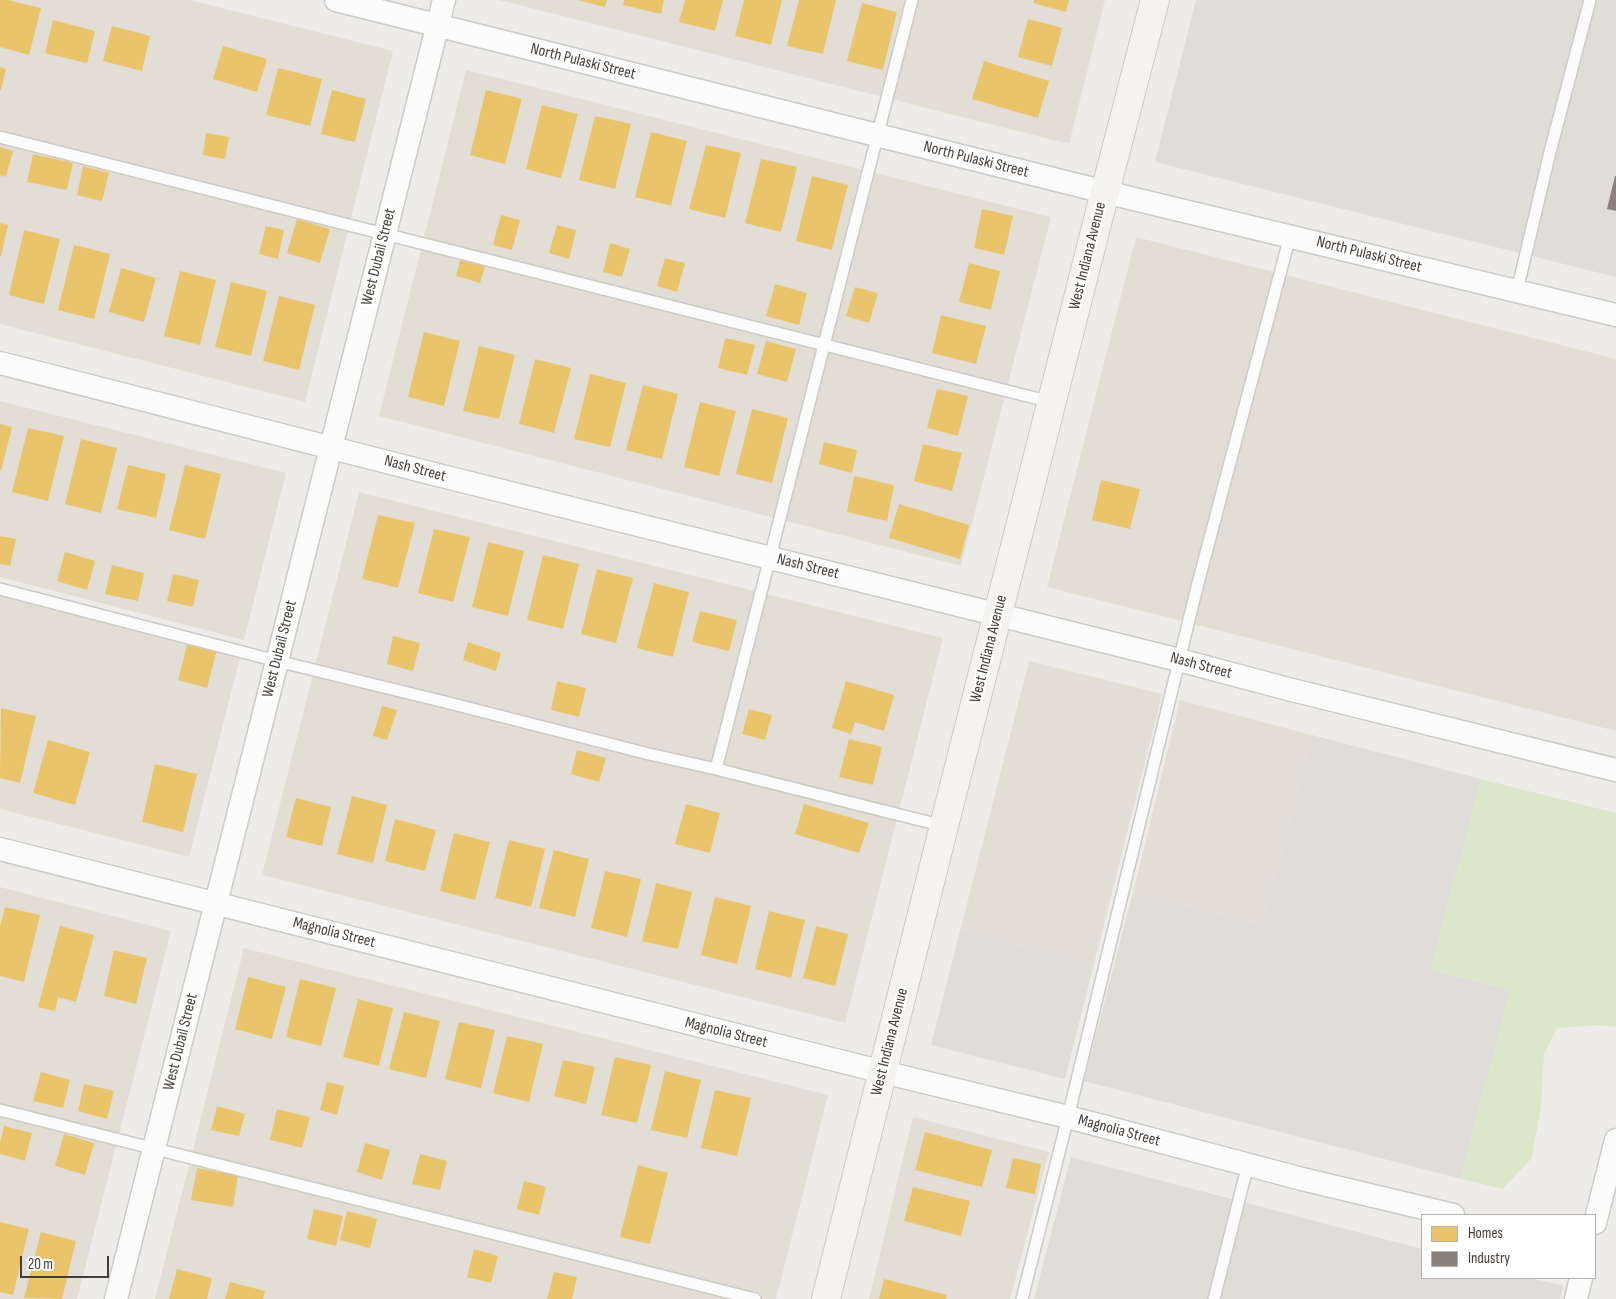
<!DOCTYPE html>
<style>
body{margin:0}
#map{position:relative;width:1616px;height:1299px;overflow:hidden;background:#eeece9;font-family:"Sofia Sans Condensed",sans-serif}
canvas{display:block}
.legend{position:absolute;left:1421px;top:1214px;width:175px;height:65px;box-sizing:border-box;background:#fff;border:1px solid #b4b1af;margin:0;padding:6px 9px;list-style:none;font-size:15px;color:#433d36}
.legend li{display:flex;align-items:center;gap:10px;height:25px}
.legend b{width:25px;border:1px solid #b4b1af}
.scale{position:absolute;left:20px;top:1256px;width:89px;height:22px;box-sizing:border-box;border:2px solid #433d36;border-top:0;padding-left:6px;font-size:15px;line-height:18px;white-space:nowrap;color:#433d36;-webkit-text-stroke:4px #fff;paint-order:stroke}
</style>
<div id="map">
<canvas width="1616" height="1299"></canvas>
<ul class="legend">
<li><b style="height:14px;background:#e9c46a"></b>Homes</li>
<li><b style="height:14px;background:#8a817c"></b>Industry</li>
</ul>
<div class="scale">20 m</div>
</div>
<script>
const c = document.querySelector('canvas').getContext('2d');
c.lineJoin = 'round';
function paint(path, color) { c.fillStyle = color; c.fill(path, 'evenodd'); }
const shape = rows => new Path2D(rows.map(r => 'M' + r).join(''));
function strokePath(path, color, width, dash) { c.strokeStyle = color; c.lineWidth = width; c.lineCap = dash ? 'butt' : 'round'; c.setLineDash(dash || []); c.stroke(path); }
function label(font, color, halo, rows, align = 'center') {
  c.font = font + ' "Sofia Sans Condensed",sans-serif'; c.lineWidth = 5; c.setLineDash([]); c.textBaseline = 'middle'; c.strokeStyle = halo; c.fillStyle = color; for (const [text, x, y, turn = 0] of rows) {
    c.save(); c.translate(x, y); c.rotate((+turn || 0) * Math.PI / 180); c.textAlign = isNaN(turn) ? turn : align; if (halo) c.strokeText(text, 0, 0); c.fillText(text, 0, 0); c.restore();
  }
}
paint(shape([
 [0,0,190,0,393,51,305,402,0,324],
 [499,0,1105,0,1069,144],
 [466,70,1051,217,961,566,379,416],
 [1136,237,1616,359,1616,731,1047,587],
 [0,401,286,473,244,640,0,577],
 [359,492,943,638,845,1023,262,875],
 [0,596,240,658,189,857,0,809],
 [1029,661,1162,694,1094,964,960,931],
 [1180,700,1312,735,1262,925,1133,892],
 [0,887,171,931,77,1299,0,1299],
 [244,948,828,1095,776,1299,155,1299],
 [913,1117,1049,1152,1010,1299,869,1299]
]), '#e2ded6');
paint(shape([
 [1196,0,1616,0,1616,277,1155,162],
 [1312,735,1481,779,1431,970,1510,990,1461,1179,1084,1081,1133,892,1262,925],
 [960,931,1094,964,1065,1079,931,1045],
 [1071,1157,1422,1249,1422,1278,1531,1278,1563,1286,1560,1299,1034,1299]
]), '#e0dcd8');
paint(shape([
 [1481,779,1616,813,1616,1027,1601,1025,1557,1028,1544,1055,1541,1106,1532,1158,1503,1189,1461,1179,1510,990,1431,970]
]), '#dce7ca');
paint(shape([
 [0,0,8,0,41,8,29,55,0,47],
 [578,0,607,0,605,7],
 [624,0,664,0,661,14,623,5],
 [685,0,723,0,715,31,679,22],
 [744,0,782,0,771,45,735,36],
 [799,0,836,0,823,54,787,46],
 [1034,0,1069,0,1066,12,1033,3],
 [862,3,897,12,883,70,847,61],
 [1028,19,1062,28,1052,66,1018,57],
 [53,20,95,31,87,63,45,53],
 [112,26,150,36,142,71,103,61],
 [223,46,267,59,257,92,213,79],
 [984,61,1049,81,1038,118,972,99],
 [0,67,6,69,1,90,0,90],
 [278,68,322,79,310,126,266,115],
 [332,90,366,99,355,142,321,134],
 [486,90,522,99,505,164,470,155],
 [542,105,578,114,561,178,526,169],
 [595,116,631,124,615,189,579,180],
 [651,132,687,141,671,206,635,197],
 [206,133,229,137,225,159,203,155],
 [706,145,741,153,725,218,689,209],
 [0,147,13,151,6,177,0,175],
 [33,154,73,163,67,190,27,182],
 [761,159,797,167,781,232,745,223],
 [83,166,109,173,102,201,77,195],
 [812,176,848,185,832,250,796,241],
 [982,209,1013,216,1004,255,974,248],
 [501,215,520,220,512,250,493,245],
 [297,219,330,229,320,263,287,253],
 [0,223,8,225,1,256,0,256],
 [557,225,576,230,569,259,549,253],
 [266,226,284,230,278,259,259,254],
 [24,230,60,239,44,304,9,295],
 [610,243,630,249,622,277,603,272],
 [74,245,110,254,94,319,58,310],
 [461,258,485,266,480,283,456,276],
 [665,258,685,263,677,292,657,286],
 [969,263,1000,271,991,310,959,302],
 [121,268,156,278,144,322,109,312],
 [180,271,216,280,200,345,164,336],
 [231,282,267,291,251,356,215,347],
 [775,284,807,293,799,325,766,316],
 [855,287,878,293,869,323,846,316],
 [279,296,315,305,299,370,263,361],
 [941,315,986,326,976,364,932,353],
 [424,332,460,341,444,406,408,397],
 [725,338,755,345,747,375,718,368],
 [766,341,796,349,787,382,757,374],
 [479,346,515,355,499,419,463,411],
 [535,359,571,368,554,433,519,424],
 [590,374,626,383,610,447,574,439],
 [643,385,678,394,662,459,626,450],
 [937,389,968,396,958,436,927,428],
 [700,402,736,411,719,476,684,467],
 [752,409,788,418,772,483,736,474],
 [0,424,12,427,1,471,0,471],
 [28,428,64,436,48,501,12,492],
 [81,439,117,448,101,513,65,504],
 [824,442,857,450,852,473,819,464],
 [923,444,962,453,952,491,914,481],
 [128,465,166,474,156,518,117,509],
 [185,465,221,474,205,539,169,530],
 [854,476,894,485,887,521,847,512],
 [1101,480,1140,489,1130,529,1092,520],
 [899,504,969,525,960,559,889,538],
 [378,515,415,523,398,588,362,579],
 [434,529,470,537,453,602,418,593],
 [0,536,16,539,10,566,0,564],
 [488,542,524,551,508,616,472,607],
 [65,552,95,561,87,590,57,581],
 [543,555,579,564,563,629,527,620],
 [112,565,144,573,138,601,105,594],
 [597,569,633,578,616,643,581,634],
 [173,574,199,580,193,607,167,601],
 [654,583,689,592,673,657,637,648],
 [700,611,737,620,729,651,692,642],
 [393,636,420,643,413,671,387,664],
 [188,642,217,650,207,688,178,680],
 [468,642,501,653,496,671,463,660],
 [557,681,586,688,579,717,551,710],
 [846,681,894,695,884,731,855,722,851,734,832,728],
 [382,706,397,710,387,740,373,736],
 [1,708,36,716,20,783,0,778],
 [749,709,772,715,765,740,742,734],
 [849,739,882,747,873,785,839,777],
 [48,740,90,752,75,805,33,793],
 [577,750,606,758,599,782,571,774],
 [155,764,197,774,183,832,142,822],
 [352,796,387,805,373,863,337,854],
 [296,798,331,807,322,846,286,837],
 [686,804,720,813,710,853,675,844],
 [804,804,869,823,859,853,795,834],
 [395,819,436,830,425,871,385,861],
 [454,833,490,842,475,900,440,891],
 [509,840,545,849,531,907,495,898],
 [554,850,589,859,575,917,539,908],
 [605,871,641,879,627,937,591,928],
 [656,883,692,892,678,949,642,941],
 [715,897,751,906,737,964,701,955],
 [5,907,40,915,24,982,0,976,0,926],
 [769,911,805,920,791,978,755,969],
 [60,926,94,935,76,1002,58,997,55,1011,38,1007],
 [816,926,848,934,835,986,803,978],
 [114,950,147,958,136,1004,104,996],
 [248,977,286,987,272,1039,235,1029],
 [300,979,336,988,321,1046,286,1037],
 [358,999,393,1008,379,1066,343,1057],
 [404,1012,440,1021,426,1078,389,1069],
 [459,1022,495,1030,481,1088,445,1079],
 [507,1036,543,1044,529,1102,493,1093],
 [615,1057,651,1065,637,1123,601,1115],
 [563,1060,595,1067,586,1104,554,1096],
 [665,1071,701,1080,687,1138,651,1130],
 [41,1072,70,1080,63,1108,33,1101],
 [327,1082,344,1086,337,1115,320,1110],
 [84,1084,114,1091,107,1119,78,1111],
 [715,1090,751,1098,737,1156,701,1148],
 [217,1106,245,1114,239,1136,211,1130],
 [277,1109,310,1117,302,1148,270,1140],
 [4,1126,32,1133,25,1161,0,1154,0,1143],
 [925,1132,992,1150,982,1187,915,1170],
 [64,1134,94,1143,85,1175,55,1166],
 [365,1143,390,1150,382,1180,357,1172],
 [420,1154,447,1161,440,1190,412,1184],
 [1013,1158,1041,1164,1035,1194,1006,1188],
 [638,1165,668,1173,650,1244,620,1237],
 [197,1168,238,1175,233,1207,191,1200],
 [524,1181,546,1187,539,1215,517,1209],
 [913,1187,970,1201,961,1236,904,1221],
 [314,1209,343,1216,336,1246,307,1239],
 [347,1211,377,1219,370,1248,340,1240],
 [0,1222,29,1229,13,1295,0,1292],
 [41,1232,76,1241,62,1299,24,1298],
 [474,1249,498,1256,491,1283,467,1277],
 [177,1269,212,1278,207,1299,169,1299],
 [554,1272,577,1277,572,1299,547,1299],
 [884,1279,947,1295,946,1299,879,1299],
 [230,1282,265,1291,263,1299,225,1299]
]), '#e9c46a');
paint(shape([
 [1615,176,1616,176,1616,211,1607,209]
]), '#8a817c');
const lane = shape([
 [0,137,1051,402],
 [1517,291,1550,152,1590,0],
 [0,589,277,661,445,702,649,754,716,769,944,826],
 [716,769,912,0],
 [0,1110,755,1299],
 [1022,1299,1068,1117,1197,587,1290,236],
 [1214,1299,1248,1164]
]);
const street = shape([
 [336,0,1105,192,1616,315],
 [0,363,426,472,1179,660,1288,689,1616,770],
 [0,849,883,1072,1068,1117,1302,1179,1453,1215],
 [1595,1223,1616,1140],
 [116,1299,444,0],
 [1576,1299,1581,1278]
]);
const secondary = shape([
 [826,1299,944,826,1105,192,1155,0]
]);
strokePath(lane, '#cccac6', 14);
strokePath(street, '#cccac6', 25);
strokePath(secondary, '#ccc9c0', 30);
strokePath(lane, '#fcfcfc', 11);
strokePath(street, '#fcfcfc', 22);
strokePath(secondary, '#f5f3ef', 28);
label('16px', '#433d36', '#fff', [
 ["North Pulaski Street",583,62,14],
 ["North Pulaski Street",976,160,14],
 ["North Pulaski Street",1369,255,14],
 ["West Indiana Avenue",1088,256,-76],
 ["West Dubail Street",379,257,-76],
 ["Nash Street",415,469,15],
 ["Nash Street",808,567,14],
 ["West Dubail Street",280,649,-76],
 ["West Indiana Avenue",989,649,-76],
 ["Nash Street",1201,666,15],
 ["Magnolia Street",334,933,14],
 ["Magnolia Street",726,1033,14],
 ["West Dubail Street",181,1042,-76],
 ["West Indiana Avenue",890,1042,-76],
 ["Magnolia Street",1119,1131,15]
]);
</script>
